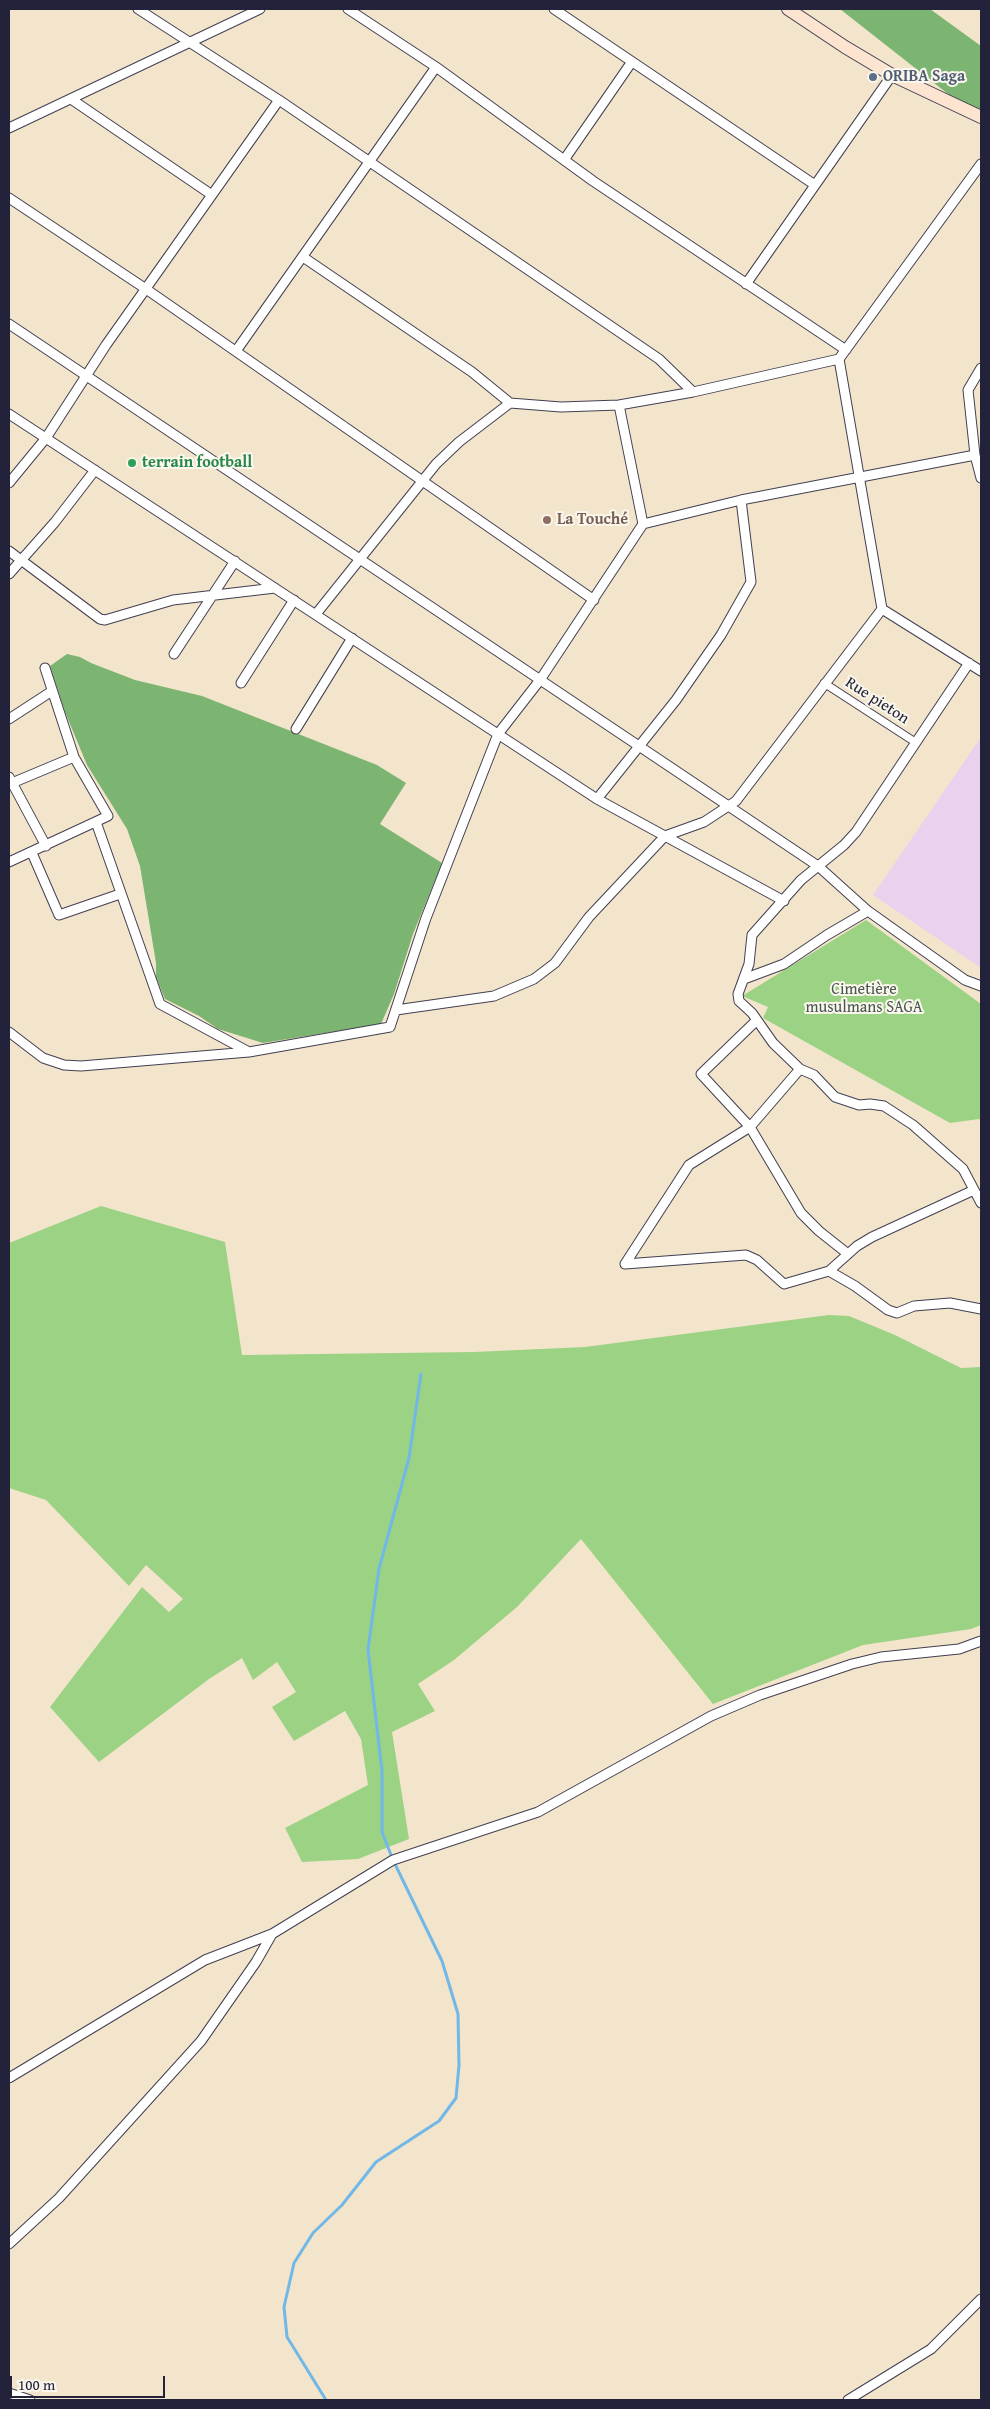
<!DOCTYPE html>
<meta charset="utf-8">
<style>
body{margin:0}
#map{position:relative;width:990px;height:2409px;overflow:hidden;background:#f3e5cb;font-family:"Gentium Book Plus",serif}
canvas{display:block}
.frame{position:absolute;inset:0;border:10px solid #22223b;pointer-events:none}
.scale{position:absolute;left:10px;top:2376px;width:155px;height:22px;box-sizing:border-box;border:2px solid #22223b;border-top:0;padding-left:6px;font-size:15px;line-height:18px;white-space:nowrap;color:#22223b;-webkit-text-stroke:4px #fbf7ec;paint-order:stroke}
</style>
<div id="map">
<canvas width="990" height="2409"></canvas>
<div class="frame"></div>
<div class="scale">100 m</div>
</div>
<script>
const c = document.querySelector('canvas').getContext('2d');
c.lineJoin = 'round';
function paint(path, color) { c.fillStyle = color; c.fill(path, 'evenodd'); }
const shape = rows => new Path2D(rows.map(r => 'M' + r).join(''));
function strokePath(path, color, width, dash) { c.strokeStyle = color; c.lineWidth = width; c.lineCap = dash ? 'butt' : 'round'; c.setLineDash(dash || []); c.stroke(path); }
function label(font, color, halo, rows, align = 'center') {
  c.font = font + ' "Gentium Book Plus",serif'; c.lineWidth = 4; c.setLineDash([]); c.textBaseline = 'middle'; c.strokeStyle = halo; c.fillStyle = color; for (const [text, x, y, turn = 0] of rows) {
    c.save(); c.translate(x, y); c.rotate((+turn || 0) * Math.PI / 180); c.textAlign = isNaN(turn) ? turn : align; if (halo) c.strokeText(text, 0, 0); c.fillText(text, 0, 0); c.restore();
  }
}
paint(shape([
 [981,737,981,968,873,895]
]), '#e9d2ed');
paint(shape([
 [866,920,981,1004,981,1121,979,1119,950,1123,763,1018,768,1007,742,996],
 [101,1206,225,1242,242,1355,474,1352,585,1347,829,1315,849,1316,895,1335,961,1368,981,1367,981,1625,971,1629,863,1645,713,1704,581,1539,517,1607,454,1660,418,1684,435,1711,392,1732,409,1839,358,1859,302,1862,285,1828,368,1785,361,1739,345,1711,294,1741,272,1707,296,1692,277,1662,253,1680,242,1658,209,1679,99,1762,50,1707,142,1587,169,1612,183,1599,146,1565,129,1586,46,1500,9,1488,9,1243]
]), '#9bd284');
paint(shape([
 [840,9,930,9,981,46,981,112,957,101],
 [67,654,80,657,91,663,135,680,202,696,377,765,406,783,380,824,442,863,413,934,394,994,381,1024,263,1043,218,1029,199,1016,165,999,156,977,156,963,140,866,127,829,87,765,65,712,50,666]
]), '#7cb472');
strokePath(shape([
 [326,2400,287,2337,284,2307,294,2263,313,2233,342,2205,376,2162,439,2121,456,2098,459,2065,458,2014,442,1961,393,1860,382,1832,382,1771,368,1650,379,1569,409,1458,421,1374]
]), '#71b7e8', 3);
const pedestrian = shape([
 [824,683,915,742]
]);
const minor = shape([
 [138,9,279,100,659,359,693,392],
 [348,9,436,67,593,181,846,350],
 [554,9,815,185],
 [71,99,212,195],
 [9,128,260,9],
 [564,160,631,63],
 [9,198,146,289,594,600],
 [303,257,472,372,510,403,561,407,619,405,693,392,839,359,981,164],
 [746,284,892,75],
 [9,324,818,866,868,911,965,980,981,986],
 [236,351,436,67],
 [981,368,968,390,975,455,981,478],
 [9,414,597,799,784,901],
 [9,483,46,438,106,345,279,100],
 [643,524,741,500,975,455],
 [9,551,100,619,105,620,173,600,275,588],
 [9,574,55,522,95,470],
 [882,609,981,671],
 [316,614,436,464,459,442,510,403],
 [174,654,235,561],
 [969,663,856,832,844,845,801,880,752,935,749,964,738,994,739,1001,752,1013,773,1043,800,1069,814,1075,835,1097,859,1105,870,1104,884,1106,913,1125,963,1169,981,1203],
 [241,683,294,600],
 [9,719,52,691],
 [296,729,352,638],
 [9,777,46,846],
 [12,783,74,757],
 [597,799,676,700,721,635,751,582,741,500],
 [96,822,160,1004,249,1052],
 [32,853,59,915,120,894],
 [9,862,108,816,74,757,45,668],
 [744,979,784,964,827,935,868,911],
 [396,1010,494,996,534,979,555,963,589,917,665,836,704,822,736,801,882,609,839,359],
 [757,1020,701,1074,750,1127,801,1213,819,1231,848,1254],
 [9,1032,43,1058,64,1065,81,1066,249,1052,390,1027,426,918,498,734,540,680,643,524,619,405],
 [625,1264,746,1255,757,1260,784,1284,829,1271,857,1246,872,1237,974,1190],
 [625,1264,689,1165,750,1127,800,1069],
 [829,1271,855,1286,888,1310,897,1313,914,1306,950,1303,981,1309],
 [9,2078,205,1960,272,1934,393,1860,538,1812,711,1716,760,1695,852,1664,881,1657,959,1649,981,1641],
 [9,2244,59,2198,201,2041,256,1962,272,1934],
 [9,2393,30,2400],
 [848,2400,931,2349,981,2299]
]);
const secondary = shape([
 [788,9,845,47,892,75,981,117]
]);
strokePath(pedestrian, '#413f51', 9);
strokePath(minor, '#413f51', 11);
strokePath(secondary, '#413f51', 14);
strokePath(pedestrian, '#fff', 7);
strokePath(minor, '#fff', 9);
strokePath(secondary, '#fde4d1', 12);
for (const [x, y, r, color] of [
 [873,77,5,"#5c6f8a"],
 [132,463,5,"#2e9e5b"],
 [547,520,5,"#8d6e63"]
]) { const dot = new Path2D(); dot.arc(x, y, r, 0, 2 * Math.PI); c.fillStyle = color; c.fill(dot); strokePath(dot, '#fbf7ec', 2); }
label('bold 16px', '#4e5e75', '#fbf7ec', [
 ["ORIBA Saga",883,77]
], 'left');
label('bold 16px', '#27864d', '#fbf7ec', [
 ["terrain football",142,463]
], 'left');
label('bold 16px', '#785e54', '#fbf7ec', [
 ["La Touché",557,520]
], 'left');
label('16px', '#22223b', '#fbf7ec', [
 ["Rue pieton",877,701,33]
]);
label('16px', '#465751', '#fbf7ec', [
 ["Cimetière",864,990],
 ["musulmans SAGA",864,1008]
]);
</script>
